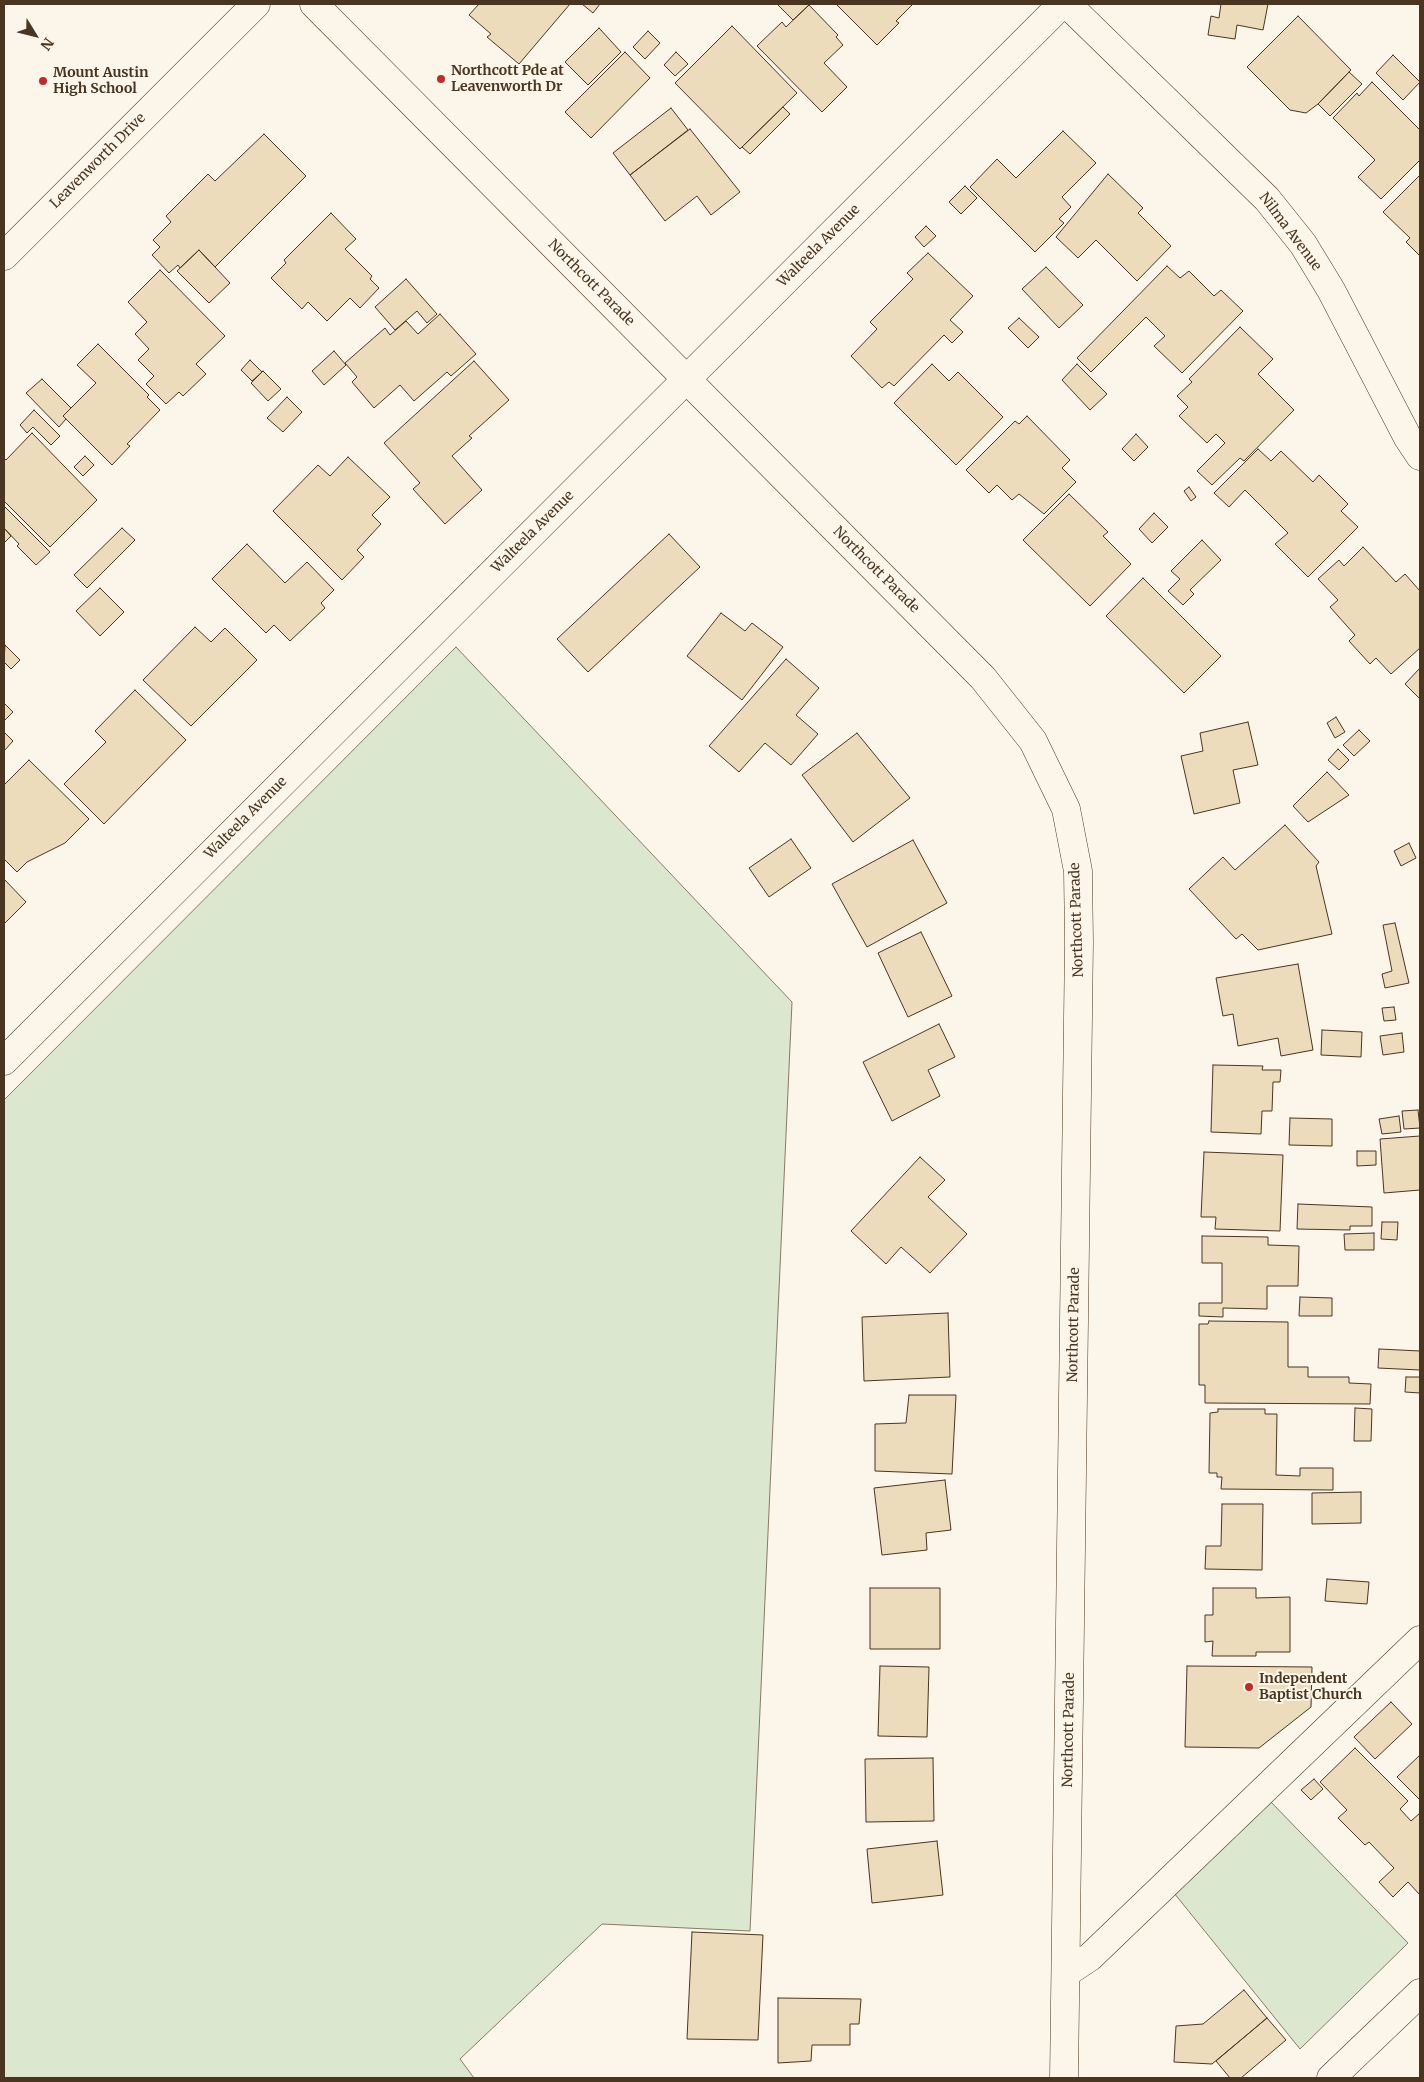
<!DOCTYPE html>
<style>
body{margin:0}
#map{position:relative;width:1424px;height:2082px;overflow:hidden;background:#fbf6e9;font-family:Merriweather,serif}
canvas{display:block}
.frame{position:absolute;inset:0;border:5px solid #4a3520;pointer-events:none}
.north{position:absolute;left:10px;top:10px;width:50px;height:50px;-webkit-text-stroke:4px #fbf6e9;paint-order:stroke;rotate:126deg;font-size:14px;font-weight:700;line-height:20px;text-align:center;color:#4a3520}
.north::after{content:'';display:block;margin:auto;width:18px;height:22px;background:#4a3520;clip-path:polygon(50% 0,100% 100%,50% 72%,0 100%)}
</style>
<div id="map">
<canvas width="1424" height="2082"></canvas>
<div class="frame"></div>
<div class="north">N</div>
</div>
<script>
const c = document.querySelector('canvas').getContext('2d');
c.lineJoin = 'round';
function paint(path, color) { c.fillStyle = color; c.fill(path, 'evenodd'); }
const shape = rows => new Path2D(rows.map(r => 'M' + r).join(''));
function strokePath(path, color, width, dash) { c.strokeStyle = color; c.lineWidth = width; c.lineCap = dash ? 'butt' : 'round'; c.setLineDash(dash || []); c.stroke(path); }
function label(font, color, halo, rows, align = 'center') {
  c.font = font + ' Merriweather,serif'; c.lineWidth = 4; c.setLineDash([]); c.textBaseline = 'middle'; c.strokeStyle = halo; c.fillStyle = color; for (const [text, x, y, turn = 0] of rows) {
    c.save(); c.translate(x, y); c.rotate((+turn || 0) * Math.PI / 180); c.textAlign = isNaN(turn) ? turn : align; if (halo) c.strokeText(text, 0, 0); c.fillText(text, 0, 0); c.restore();
  }
}
const green = shape([
 [456,647,792,1002,750,1931,602,1924,460,2059,474,2078,4,2078,4,1100,456,647],
 [1268,1799,1408,1943,1300,2049,1174,1893,1268,1799]
]);
paint(green, '#dce7d0');
strokePath(green, '#887966', 1);
const building = shape([
 [479,4,570,4,519,64,487,37,491,34,469,15,479,4],
 [582,4,600,4,593,13,582,4],
 [777,4,810,4,793,20,777,4],
 [836,4,911,4,912,5,896,21,899,23,877,45,836,4],
 [1221,4,1268,4,1263,30,1237,25,1235,39,1208,35,1211,16,1219,18,1221,4],
 [809,5,838,35,836,37,843,45,824,63,847,87,822,112,757,46,782,22,786,27,809,5],
 [1298,16,1351,70,1318,104,1306,113,1290,110,1247,67,1298,16],
 [732,26,797,93,740,149,675,83,732,26],
 [599,28,621,52,588,85,565,62,599,28],
 [648,31,660,43,645,59,633,47,648,31],
 [625,52,650,78,591,138,565,112,625,52],
 [676,52,688,64,675,76,664,65,676,52],
 [1393,55,1420,82,1403,100,1376,73,1393,55],
 [1349,72,1362,84,1330,116,1318,104,1349,72],
 [1372,82,1420,130,1420,160,1381,199,1358,177,1375,160,1333,118,1357,93,1359,96,1372,82],
 [783,107,790,114,750,154,742,147,783,107],
 [671,108,688,130,630,175,613,153,671,108],
 [690,129,740,192,711,215,697,196,665,221,630,175,690,129],
 [1063,131,1096,163,1062,197,1071,207,1059,219,1064,223,1035,252,970,187,997,159,1016,178,1063,131],
 [264,134,306,176,215,267,199,250,180,268,178,265,169,273,152,255,160,247,153,240,171,222,166,216,208,174,215,181,264,134],
 [1108,174,1143,208,1138,213,1171,246,1137,281,1096,240,1078,258,1056,237,1108,174],
 [1420,175,1420,256,1406,242,1410,238,1383,212,1420,175],
 [965,186,977,198,961,214,949,202,965,186],
 [331,213,356,239,345,249,372,276,370,279,379,288,360,308,350,298,327,321,308,302,302,309,271,278,286,263,284,260,331,213],
 [926,226,936,236,924,247,915,237,926,226],
 [199,250,230,283,209,303,177,271,199,250],
 [928,253,973,296,950,320,963,332,952,343,944,335,894,386,889,382,882,388,851,356,877,329,870,322,913,279,907,273,928,253],
 [1167,266,1180,278,1189,271,1214,296,1221,290,1243,311,1182,373,1154,346,1165,336,1146,317,1091,372,1077,358,1167,266],
 [1046,267,1083,305,1059,328,1022,289,1046,267],
 [160,270,225,336,196,364,206,374,183,396,179,392,166,404,146,384,154,376,138,360,149,349,135,334,147,322,128,302,160,270],
 [406,279,437,314,427,323,417,311,395,330,375,307,406,279],
 [440,314,476,354,451,376,447,372,414,401,400,385,374,408,352,382,357,377,345,363,385,328,390,335,406,321,418,334,440,314],
 [1019,318,1039,337,1028,348,1008,328,1019,318],
 [1240,327,1273,359,1258,374,1294,410,1244,461,1240,458,1212,485,1197,471,1225,443,1216,434,1207,443,1179,416,1188,407,1177,396,1192,382,1189,379,1240,327],
 [98,344,149,395,147,397,160,410,127,444,130,446,112,465,63,416,96,383,77,365,98,344],
 [334,351,346,365,324,385,312,371,334,351],
 [250,360,262,372,252,381,241,370,250,360],
 [474,361,509,400,469,436,472,438,452,456,482,490,445,524,413,489,420,483,384,443,474,361],
 [932,364,949,381,958,372,1003,417,956,465,894,403,932,364],
 [1077,364,1107,394,1090,410,1062,380,1077,364],
 [263,371,281,389,268,401,251,383,263,371],
 [42,379,71,408,63,416,66,419,59,427,26,393,42,379],
 [287,397,302,412,283,432,267,418,287,397],
 [34,410,60,436,51,445,33,427,27,433,20,425,34,410],
 [1027,416,1070,460,1062,468,1076,482,1044,514,1019,494,1012,500,997,485,989,493,966,470,1015,421,1019,424,1027,416],
 [32,433,97,500,50,547,4,501,4,458,6,460,32,433],
 [1136,434,1148,447,1134,461,1122,449,1136,434],
 [1258,449,1271,461,1281,451,1313,482,1319,475,1348,504,1341,511,1358,527,1308,577,1275,544,1288,533,1245,490,1229,507,1214,493,1258,449],
 [85,456,94,465,83,476,74,467,85,456],
 [348,457,390,497,372,515,381,524,357,550,364,557,342,580,273,511,318,465,330,476,348,457],
 [1189,487,1196,497,1191,501,1184,491,1189,487],
 [1069,494,1108,532,1103,536,1131,564,1090,606,1023,540,1069,494],
 [4,506,50,552,36,565,17,546,19,544,4,528,4,506],
 [1154,513,1168,527,1152,543,1139,529,1154,513],
 [4,528,11,536,4,543,4,528],
 [122,528,135,540,87,588,74,575,122,528],
 [669,534,700,567,588,672,557,639,669,534],
 [1202,540,1221,560,1190,590,1194,594,1183,605,1168,591,1180,579,1171,571,1202,540],
 [247,544,285,583,307,562,334,590,321,603,325,608,290,641,274,625,266,633,212,579,247,544],
 [1363,547,1396,582,1405,574,1420,591,1420,648,1391,674,1376,658,1370,664,1349,641,1355,635,1330,607,1338,600,1318,579,1339,560,1344,566,1363,547],
 [1143,578,1221,656,1184,693,1106,616,1143,578],
 [100,588,124,612,100,636,76,611,100,588],
 [721,613,745,631,752,623,783,647,742,700,687,656,721,613],
 [195,627,211,642,225,628,257,660,191,726,143,680,195,627],
 [5,645,20,660,11,669,4,662,5,645],
 [786,659,819,688,796,715,818,734,791,765,765,743,739,772,709,746,786,659],
 [1420,668,1420,699,1405,684,1420,668],
 [135,690,186,740,104,824,64,784,106,742,95,731,135,690],
 [4,703,13,712,4,721,4,703],
 [1336,717,1345,732,1335,738,1327,723,1336,717],
 [1248,722,1258,765,1233,770,1240,803,1194,814,1181,756,1203,751,1200,733,1248,722],
 [1359,730,1370,741,1354,756,1343,745,1359,730],
 [4,732,13,741,4,751,4,732],
 [857,733,910,798,853,842,802,775,857,733],
 [1338,749,1349,760,1339,770,1328,760,1338,749],
 [29,760,89,819,65,843,27,862,17,872,4,859,4,785,29,760],
 [1327,772,1349,795,1308,822,1293,806,1327,772],
 [1285,825,1319,862,1316,866,1332,934,1258,950,1242,934,1236,939,1189,889,1223,857,1235,870,1285,825],
 [791,839,811,868,769,897,749,868,791,839],
 [913,840,947,903,867,947,832,884,913,840],
 [1409,843,1416,858,1401,866,1394,851,1409,843],
 [4,879,26,902,4,924,4,879],
 [1395,923,1409,983,1385,988,1382,974,1392,971,1383,925,1395,923],
 [921,932,952,996,908,1017,878,953,921,932],
 [1298,964,1313,1050,1281,1056,1278,1038,1238,1046,1233,1014,1223,1016,1216,978,1298,964],
 [1394,1007,1396,1020,1384,1021,1382,1008,1394,1007],
 [939,1024,955,1057,928,1070,940,1096,892,1121,863,1062,939,1024],
 [1322,1030,1362,1032,1361,1057,1321,1055,1322,1030],
 [1402,1033,1404,1052,1383,1055,1380,1036,1402,1033],
 [1213,1065,1263,1066,1262,1070,1281,1070,1280,1082,1273,1082,1272,1111,1262,1111,1261,1134,1211,1132,1213,1065],
 [1418,1110,1420,1128,1404,1129,1402,1111,1418,1110],
 [1399,1116,1401,1132,1382,1134,1379,1119,1399,1116],
 [1290,1118,1332,1119,1332,1146,1289,1145,1290,1118],
 [1420,1136,1420,1190,1384,1193,1380,1139,1420,1136],
 [1357,1151,1376,1151,1376,1165,1357,1166,1357,1151],
 [1204,1152,1283,1155,1280,1231,1215,1229,1216,1217,1201,1217,1204,1152],
 [920,1157,945,1180,928,1197,967,1234,930,1273,901,1247,886,1264,851,1231,920,1157],
 [1298,1204,1372,1207,1372,1226,1350,1226,1350,1230,1297,1229,1298,1204],
 [1382,1222,1398,1222,1397,1240,1381,1239,1382,1222],
 [1374,1233,1374,1250,1345,1250,1344,1234,1374,1233],
 [1202,1236,1268,1237,1268,1245,1299,1246,1298,1286,1267,1286,1267,1309,1223,1308,1223,1317,1199,1316,1199,1303,1222,1303,1222,1263,1202,1263,1202,1236],
 [1300,1297,1332,1298,1332,1316,1299,1316,1300,1297],
 [948,1313,950,1377,864,1381,862,1317,948,1313],
 [1209,1321,1288,1322,1288,1367,1308,1367,1308,1377,1349,1377,1349,1383,1371,1384,1370,1404,1205,1403,1205,1385,1199,1385,1199,1324,1208,1324,1209,1321],
 [1379,1349,1420,1351,1420,1370,1378,1368,1379,1349],
 [1406,1377,1420,1377,1420,1393,1405,1392,1406,1377],
 [909,1395,956,1395,952,1474,875,1471,875,1424,906,1423,909,1395],
 [1355,1408,1372,1409,1371,1441,1354,1441,1355,1408],
 [1218,1409,1265,1409,1265,1414,1277,1414,1276,1475,1300,1476,1300,1468,1333,1468,1333,1490,1221,1489,1222,1477,1217,1477,1217,1473,1209,1473,1210,1413,1218,1412,1218,1409],
 [945,1480,951,1530,926,1533,927,1550,882,1555,874,1488,945,1480],
 [1361,1492,1361,1523,1312,1524,1312,1493,1361,1492],
 [1222,1504,1263,1504,1262,1570,1205,1569,1206,1546,1221,1546,1222,1504],
 [1327,1579,1369,1582,1367,1604,1325,1601,1327,1579],
 [870,1588,940,1588,940,1649,870,1649,870,1588],
 [1213,1588,1256,1588,1256,1598,1290,1597,1290,1652,1256,1652,1256,1656,1212,1656,1213,1641,1205,1642,1205,1615,1213,1615,1213,1588],
 [880,1666,929,1667,927,1737,878,1736,880,1666],
 [1187,1666,1312,1667,1311,1707,1259,1748,1185,1747,1187,1666],
 [1391,1702,1412,1724,1375,1759,1354,1737,1391,1702],
 [1355,1748,1408,1801,1400,1809,1411,1821,1420,1813,1420,1895,1408,1882,1393,1897,1379,1882,1394,1868,1369,1842,1365,1845,1338,1818,1347,1810,1320,1782,1355,1748],
 [1420,1755,1420,1800,1397,1777,1420,1755],
 [933,1758,934,1821,866,1822,865,1759,933,1758],
 [1314,1779,1323,1789,1311,1800,1301,1790,1314,1779],
 [937,1841,943,1895,872,1903,867,1849,937,1841],
 [692,1932,763,1935,758,2040,687,2039,692,1932],
 [1244,1990,1267,2018,1212,2064,1174,2062,1176,2026,1203,2024,1244,1990],
 [778,1998,861,1999,859,2024,850,2024,850,2045,812,2045,811,2061,778,2063,778,1998],
 [1267,2018,1286,2040,1241,2078,1230,2078,1216,2061,1267,2018]
]);
paint(building, '#ecdcbc');
strokePath(building, '#4a3520', 1);
const minor = shape([
 [314,4,983,678,1033,741,1066,809,1078,871,1079,942,1064,2078],
 [1067,4,1267,199,1303,244,1331,290,1408,438,1420,456],
 [4,256,256,4],
 [4,1061,1062,4],
 [1066,1973,1090,1957,1420,1640],
 [1331,2078,1420,1993]
]);
strokePath(minor, '#4a3520', 29);
strokePath(minor, '#fbf6e9', 28);
for (const [x, y, r, color] of [
 [441,79,5,"#c62828"],
 [43,81,5,"#c62828"],
 [1249,1687,5,"#c62828"]
]) { const dot = new Path2D(); dot.arc(x, y, r, 0, 2 * Math.PI); c.fillStyle = color; c.fill(dot); strokePath(dot, '#fbf6e9', 2); }
label('bold 14px', '#4a3520', '#fbf6e9', [
 ["Northcott Pde at",451,71],
 ["Leavenworth Dr",451,87],
 ["Mount Austin",53,73],
 ["High School",53,89],
 ["Independent",1259,1679],
 ["Baptist Church",1259,1695]
], 'left');
label('14px', '#4a3520', '#fbf6e9', [
 ["Leavenworth Drive",98,161,-45],
 ["Nilma Avenue",1290,232,53],
 ["Walteela Avenue",819,246,-45],
 ["Northcott Parade",591,283,45],
 ["Walteela Avenue",533,532,-45],
 ["Northcott Parade",876,570,45],
 ["Walteela Avenue",246,818,-45],
 ["Northcott Parade",1077,920,-92],
 ["Northcott Parade",1074,1325,-89],
 ["Northcott Parade",1069,1730,-89]
]);
</script>
